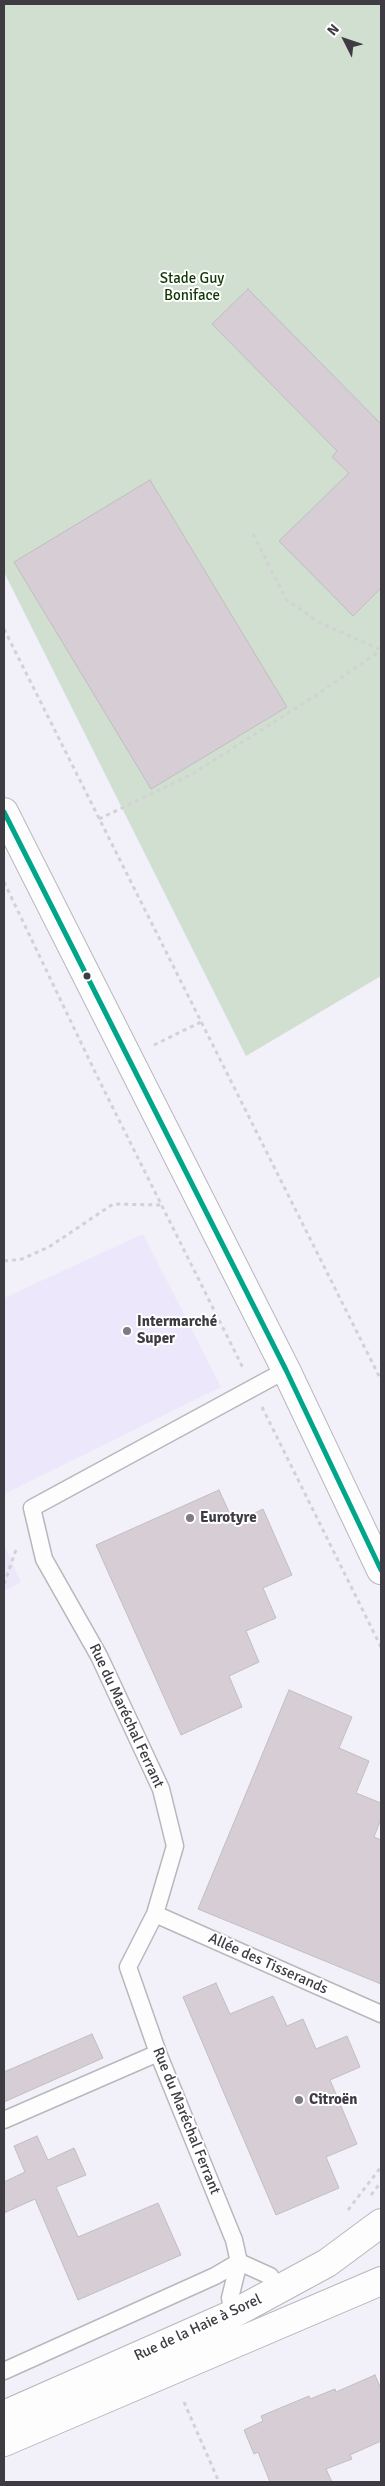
<!DOCTYPE html>
<meta charset="utf-8">
<style>
body{margin:0}
#map{position:relative;width:385px;height:2486px;overflow:hidden;background:#f2f0f8;font-family:Signika,sans-serif}
canvas{display:block}
.frame{position:absolute;inset:0;border:5px solid #3e3b43;pointer-events:none}
.north{position:absolute;left:320px;top:15px;width:50px;height:50px;-webkit-text-stroke:4px #fff;paint-order:stroke;rotate:311deg;font-size:14px;font-weight:700;line-height:20px;text-align:center;color:#3e3b43}
.north::after{content:'';display:block;margin:auto;width:18px;height:22px;background:#3e3b43;clip-path:polygon(50% 0,100% 100%,50% 72%,0 100%)}
</style>
<div id="map">
<canvas width="385" height="2486"></canvas>
<div class="frame"></div>
<div class="north">N</div>
</div>
<script>
const c = document.querySelector('canvas').getContext('2d');
c.lineJoin = 'round';
function paint(path, color) { c.fillStyle = color; c.fill(path, 'evenodd'); }
const shape = rows => new Path2D(rows.map(r => 'M' + r).join(''));
function strokePath(path, color, width, dash) { c.strokeStyle = color; c.lineWidth = width; c.lineCap = dash ? 'butt' : 'round'; c.setLineDash(dash || []); c.stroke(path); }
function label(font, color, halo, rows, align = 'center') {
  c.font = font + ' Signika,sans-serif'; c.lineWidth = 4; c.setLineDash([]); c.textBaseline = 'middle'; c.strokeStyle = halo; c.fillStyle = color; for (const [text, x, y, turn = 0] of rows) {
    c.save(); c.translate(x, y); c.rotate((+turn || 0) * Math.PI / 180); c.textAlign = isNaN(turn) ? turn : align; if (halo) c.strokeText(text, 0, 0); c.fillText(text, 0, 0); c.restore();
  }
}
paint(shape([
 [143,1234,221,1387,4,1494,4,1298],
 [4,1545,21,1582,4,1591]
]), '#ece7fa');
paint(shape([
 [4,4,381,4,381,976,246,1056,4,572]
]), '#d0dfcf');
const building = shape([
 [248,289,381,424,381,588,353,616,279,541,349,473,332,457,337,451,212,324,248,289],
 [150,480,287,707,151,789,14,562,150,480],
 [219,1490,234,1523,263,1509,292,1575,263,1588,276,1618,246,1631,259,1662,229,1676,242,1707,181,1735,96,1545,219,1490],
 [289,1690,352,1717,339,1748,369,1761,356,1793,381,1803,381,1819,374,1837,381,1840,381,1984,198,1909,289,1690],
 [216,1983,230,2014,273,1996,287,2026,303,2019,316,2049,347,2036,360,2067,330,2080,357,2144,326,2157,339,2188,276,2215,183,1997,216,1983],
 [92,2034,103,2058,4,2102,4,2072,92,2034],
 [37,2136,48,2160,74,2148,86,2175,56,2187,78,2237,158,2203,181,2255,78,2300,35,2199,4,2213,4,2182,25,2172,14,2146,37,2136],
 [375,2375,381,2389,381,2441,350,2455,352,2459,326,2469,332,2482,270,2482,258,2452,254,2454,244,2430,263,2421,261,2416,309,2396,310,2399,335,2389,336,2392,375,2375]
]);
paint(building, '#d7cdd4');
strokePath(building, '#c2bdc2', 1);
const service = shape([
 [155,1914,381,2014],
 [4,2120,158,2053],
 [233,2314,230,2298,239,2262,234,2240,158,2053,128,1967,155,1914,175,1846,161,1789,99,1656,44,1559,32,1508,286,1370],
 [4,2371,215,2276,239,2262,270,2276,280,2290]
]);
const minor = shape([
 [4,2415,233,2314,327,2263,381,2223],
 [4,2442,381,2281]
]);
const tertiary = shape([
 [4,812,286,1370,381,1570]
]);
strokePath(service, '#b9b7be', 19);
strokePath(minor, '#b9b7be', 30);
strokePath(tertiary, '#b9b7be', 30);
strokePath(shape([
 [253,534,286,599,318,622,379,649],
 [4,629,381,1380],
 [99,819,194,773,321,692,381,650],
 [4,882,96,1074,243,1368],
 [154,1045,201,1022],
 [4,1261,22,1259,49,1247,113,1204,161,1205],
 [262,1407,381,1647],
 [4,1584,17,1547],
 [371,2195,381,2182],
 [348,2210,381,2167],
 [184,2402,219,2482]
]), '#d2d2d4', 3, [4, 4]);
strokePath(service, '#fdfdfe', 16);
strokePath(minor, '#fdfdfe', 28);
strokePath(tertiary, '#fdfdfe', 28);
strokePath(shape([
 [4,812,286,1370,381,1570]
]), '#00a68a', 5);
for (const [x, y, r, color] of [
 [87,976,4.5,"#3e3b43"],
 [127,1331,5,"#7d7a82"],
 [190,1518,5,"#7d7a82"],
 [299,2100,5,"#7d7a82"]
]) { const dot = new Path2D(); dot.arc(x, y, r, 0, 2 * Math.PI); c.fillStyle = color; c.fill(dot); strokePath(dot, '#fff', 2); }
label('15px', '#123805', '#fff', [
 ["Stade Guy",192,279],
 ["Boniface",192,296]
]);
label('bold 15px', '#3e3b43', '#fff', [
 ["Intermarché",137,1322],
 ["Super",137,1339],
 ["Eurotyre",200,1518],
 ["Citroën",309,2100]
], 'left');
label('15px', '#3e3b43', '#fff', [
 ["Rue du Maréchal Ferrant",126,1716,65],
 ["Allée des Tisserands",268,1964,24],
 ["Rue du Maréchal Ferrant",186,2121,68],
 ["Rue de la Haie à Sorel",198,2328,-25]
]);
</script>
